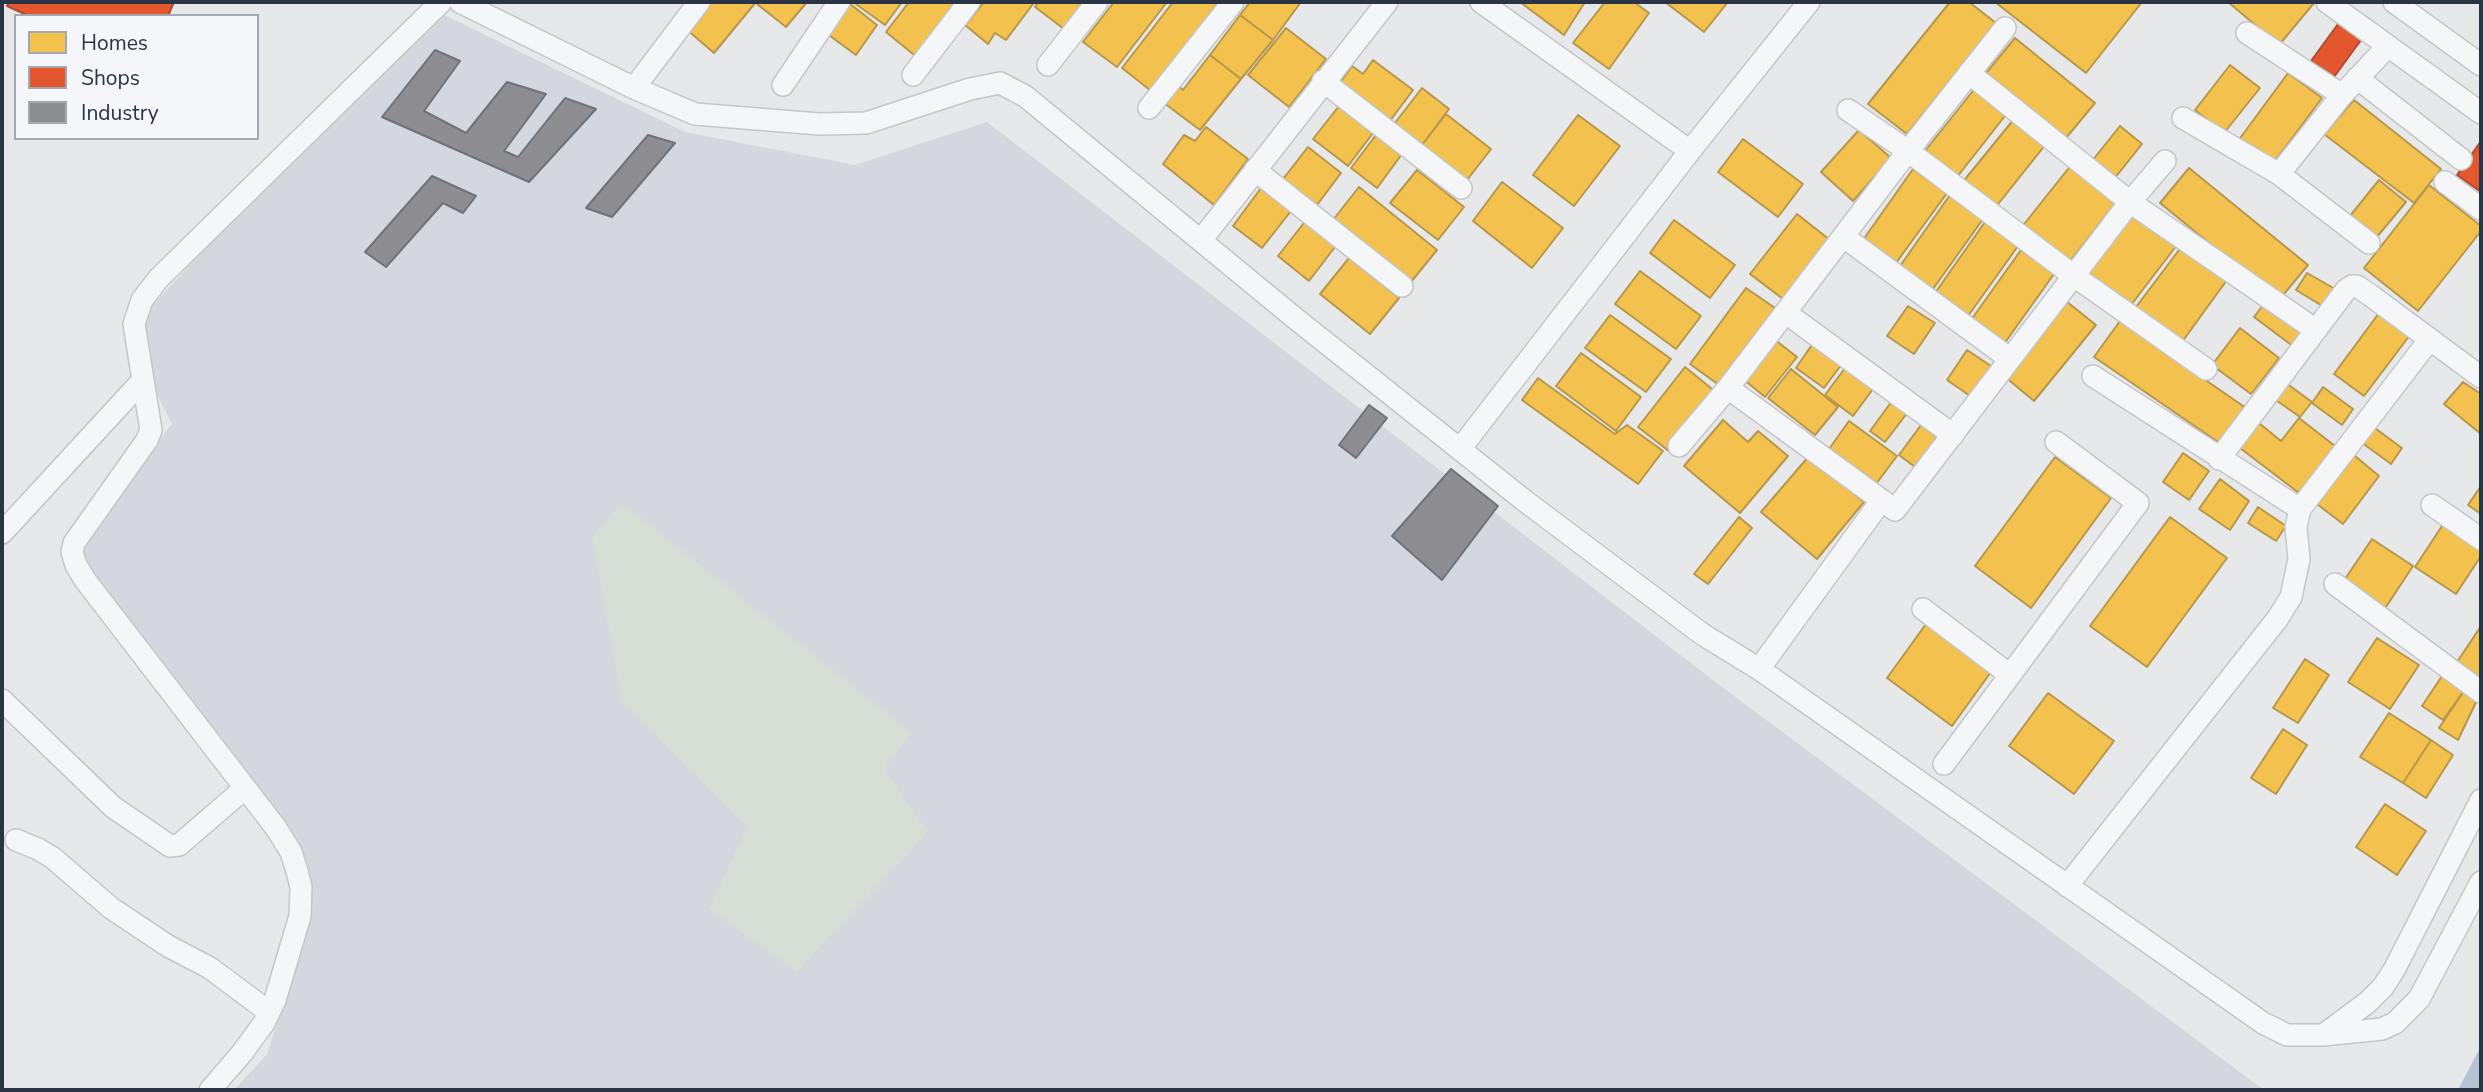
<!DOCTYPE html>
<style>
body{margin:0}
#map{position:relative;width:2483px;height:1092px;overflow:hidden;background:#e6e8ea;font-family:"Nunito Sans",sans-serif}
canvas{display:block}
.frame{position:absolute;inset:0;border:4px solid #2b3445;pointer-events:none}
.legend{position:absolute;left:14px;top:14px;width:245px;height:126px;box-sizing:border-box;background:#f4f6f9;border:2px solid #a4a8b1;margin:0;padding:9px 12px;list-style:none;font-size:21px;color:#2b3445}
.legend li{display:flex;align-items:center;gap:14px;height:35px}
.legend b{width:35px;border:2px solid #a4a8b1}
</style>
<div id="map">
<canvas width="2483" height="1092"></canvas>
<div class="frame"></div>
<ul class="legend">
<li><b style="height:19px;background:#f2c14e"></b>Homes</li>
<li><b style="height:19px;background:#e4572e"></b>Shops</li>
<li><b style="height:19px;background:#8d8d92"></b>Industry</li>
</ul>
</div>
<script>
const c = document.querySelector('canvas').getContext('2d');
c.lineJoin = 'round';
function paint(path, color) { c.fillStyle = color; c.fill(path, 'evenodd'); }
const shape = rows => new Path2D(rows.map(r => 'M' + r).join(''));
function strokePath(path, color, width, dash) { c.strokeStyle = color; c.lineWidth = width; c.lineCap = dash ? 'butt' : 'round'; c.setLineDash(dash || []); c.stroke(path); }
paint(shape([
 [438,12,685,132,855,165,987,122,1722,687,2264,1090,234,1090,267,1054,298,961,301,847,273,806,73,548,172,424,140,361,149,309,220,233]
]), '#d4d7dd');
paint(shape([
 [622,503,912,733,884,769,928,832,797,972,709,909,747,827,622,703,592,536]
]), '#d6ded6');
paint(shape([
 [2481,1046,2481,1090,2458,1090]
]), '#b4c4d5');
const homes = shape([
 [707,2,756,2,714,53,686,29,707,2],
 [758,2,807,2,786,27,757,4,758,2],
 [853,2,902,2,885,25,853,2],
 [909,2,961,2,919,59,886,32,909,2],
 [984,2,1030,2,1033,4,1006,40,995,33,988,44,965,25,984,2],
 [1038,2,1092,2,1068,32,1035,7,1038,2],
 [1114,2,1167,2,1117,67,1083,42,1114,2],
 [1173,2,1226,2,1155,94,1122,68,1173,2],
 [1250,2,1301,2,1273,40,1240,15,1250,2],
 [1520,2,1585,2,1564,35,1520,2],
 [1605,2,1634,2,1649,13,1609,69,1573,43,1605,2],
 [1665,2,1728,2,1704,32,1665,2],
 [1950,2,1969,2,1996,23,1907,134,1868,104,1950,2],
 [1995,2,2142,2,2086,73,1995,2],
 [2228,2,2312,2,2314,3,2279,45,2228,2],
 [849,3,877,25,856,55,826,33,849,3],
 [1240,15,1273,40,1241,79,1210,55,1240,15],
 [1286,28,1326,59,1289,107,1248,75,1286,28],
 [2015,38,2095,103,2066,138,1986,73,2015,38],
 [1210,55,1241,79,1200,130,1160,100,1173,81,1183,90,1210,55],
 [1373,60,1413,90,1387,125,1337,87,1352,66,1363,74,1373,60],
 [2230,65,2260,88,2224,133,2195,110,2230,65],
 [2288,73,2322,98,2272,165,2238,141,2288,73],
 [1976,87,2008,112,1957,177,1925,151,1976,87],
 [1422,88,1449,109,1419,149,1391,128,1422,88],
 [2354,100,2441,169,2414,203,2324,134,2354,100],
 [1339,106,1373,133,1348,166,1313,139,1339,106],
 [1446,114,1491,149,1464,184,1419,149,1446,114],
 [1578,115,1620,146,1574,206,1533,175,1578,115],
 [2014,119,2046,144,1995,208,1962,183,2014,119],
 [2120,126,2142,144,2114,179,2092,161,2120,126],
 [1206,127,1248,159,1214,205,1163,164,1184,135,1195,141,1206,127],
 [1859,130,1891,158,1853,201,1821,172,1859,130],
 [1376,135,1402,154,1377,188,1351,168,1376,135],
 [1743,139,1803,184,1778,217,1718,172,1743,139],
 [1308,147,1341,173,1317,205,1283,179,1308,147],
 [2072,164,2118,200,2067,265,2021,228,2072,164],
 [2189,168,2308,265,2279,300,2160,203,2189,168],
 [1913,169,1947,193,1896,263,1863,240,1913,169],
 [1417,170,1464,207,1438,240,1390,203,1417,170],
 [2379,180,2406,202,2376,238,2350,216,2379,180],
 [1502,182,1563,228,1532,268,1473,221,1502,182],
 [2429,185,2481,226,2481,231,2418,311,2364,268,2429,185],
 [1359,187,1437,250,1411,282,1333,220,1359,187],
 [1261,188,1291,211,1262,248,1233,226,1261,188],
 [1950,195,1983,219,1933,289,1900,266,1950,195],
 [2132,210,2177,245,2131,305,2086,271,2132,210],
 [1797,214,1830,240,1783,299,1750,274,1797,214],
 [1307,219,1338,243,1309,281,1278,256,1307,219],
 [1674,220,1735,265,1710,298,1650,253,1674,220],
 [1985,222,2018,246,1968,316,1935,293,1985,222],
 [2182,246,2227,280,2182,342,2136,307,2182,246],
 [2021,250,2054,274,2004,344,1971,320,2021,250],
 [1349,258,1399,298,1370,334,1320,294,1349,258],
 [1640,271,1701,316,1676,349,1615,304,1640,271],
 [2307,273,2335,289,2324,307,2296,290,2307,273],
 [1746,288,1775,308,1719,385,1690,364,1746,288],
 [2066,301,2096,325,2034,401,2004,376,2066,301],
 [2266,301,2310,334,2298,350,2254,317,2266,301],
 [1908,306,1935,323,1914,354,1887,336,1908,306],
 [2379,313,2410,335,2364,396,2334,374,2379,313],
 [1610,315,1671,359,1646,392,1585,348,1610,315],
 [2120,321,2246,408,2221,444,2094,357,2120,321],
 [2240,328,2279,358,2251,394,2212,365,2240,328],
 [1818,336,1847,357,1824,388,1796,368,1818,336],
 [1774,339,1797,357,1765,397,1742,378,1774,339],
 [1967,350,1994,368,1973,398,1947,380,1967,350],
 [1581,353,1641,397,1616,431,1556,386,1581,353],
 [1848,364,1876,385,1853,416,1825,395,1848,364],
 [1685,367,1717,393,1670,452,1638,427,1685,367],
 [1791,369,1838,407,1815,435,1768,398,1791,369],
 [1538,378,1615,434,1627,425,1663,451,1638,484,1522,400,1538,378],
 [2282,380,2312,402,2300,417,2270,396,2282,380],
 [2463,382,2481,394,2481,434,2444,404,2463,382],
 [2323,387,2353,409,2342,425,2312,403,2323,387],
 [1892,401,1908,412,1885,442,1870,431,1892,401],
 [2299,418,2335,446,2299,493,2240,448,2259,423,2281,441,2299,418],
 [1723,420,1748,442,1758,431,1788,456,1740,513,1684,466,1723,420],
 [1849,421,1897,456,1876,484,1829,449,1849,421],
 [1921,425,1937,437,1915,467,1899,455,1921,425],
 [2372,426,2402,448,2391,464,2361,442,2372,426],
 [2349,451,2379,476,2343,524,2313,501,2349,451],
 [2183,453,2209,471,2189,500,2163,482,2183,453],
 [1809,456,1864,502,1817,559,1761,512,1809,456],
 [2055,457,2111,498,2031,608,1975,566,2055,457],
 [2220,479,2249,501,2230,530,2199,509,2220,479],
 [2481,486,2481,514,2468,505,2481,486],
 [2258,507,2286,526,2276,541,2248,523,2258,507],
 [1739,517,1752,528,1708,584,1694,574,1739,517],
 [2170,517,2227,558,2147,667,2090,626,2170,517],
 [2444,523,2481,548,2481,556,2456,594,2415,567,2444,523],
 [2372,539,2413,566,2384,610,2343,582,2372,539],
 [1926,624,1991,672,1952,726,1887,678,1926,624],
 [2481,626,2481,682,2455,665,2481,626],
 [2377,638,2419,665,2390,709,2348,682,2377,638],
 [2305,659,2329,675,2298,723,2273,708,2305,659],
 [2444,673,2466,688,2443,720,2422,706,2444,673],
 [2466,688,2479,696,2458,740,2439,728,2466,688],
 [2048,693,2114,741,2074,794,2009,746,2048,693],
 [2389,713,2431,740,2403,783,2360,757,2389,713],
 [2283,729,2307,745,2276,794,2251,778,2283,729],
 [2431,740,2453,755,2426,798,2403,783,2431,740],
 [2385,804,2426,831,2397,875,2356,847,2385,804]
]);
paint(homes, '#f2c14e');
strokePath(homes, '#b6974b', 2);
const shops = shape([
 [9,2,174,2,168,16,29,16,7,6,9,2],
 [2341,20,2364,36,2334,77,2311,61,2341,20],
 [2481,141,2481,192,2457,175,2481,141]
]);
paint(shops, '#e4572e');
strokePath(shops, '#ac4c35', 2);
const industry = shape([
 [435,50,460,61,424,111,466,133,507,82,546,94,504,151,518,157,565,98,596,109,529,182,382,117,435,50],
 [648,135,675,143,612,217,586,208,648,135],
 [432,176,476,196,463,213,443,203,386,267,365,252,432,176],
 [1369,405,1387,418,1356,458,1339,445,1369,405],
 [1451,469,1498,506,1442,580,1392,536,1451,469]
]);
paint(industry, '#8d8d92');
strokePath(industry, '#70727b', 2);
const minor = shape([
 [460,2,634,88,695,114,819,124,866,123,970,89,1000,83,1025,96,1296,319,1525,501,1702,634,1759,669,2263,1023,2287,1035,2323,1035,2382,1029,2395,1023,2419,999,2481,882],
 [1481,2,1690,151],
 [2327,2,2481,113],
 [2394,2,2481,65],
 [2247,33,2342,95],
 [1048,65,1097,2],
 [1969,73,2130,202,2310,326],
 [913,75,969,2],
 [2357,78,2461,159],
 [1323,81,1461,188],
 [783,85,839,2],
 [634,88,699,2],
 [1149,108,1233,2],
 [1848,110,1908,151,2074,276,2206,369],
 [2183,118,2279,174,2369,243],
 [1255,170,1402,286],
 [2279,174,2342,95,2388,46],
 [2445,182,2481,209],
 [1844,237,2010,359],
 [1202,239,1387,2],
 [1786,313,1953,435],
 [2093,376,2300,509,2430,339],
 [1728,388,1895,510,2130,202,2165,161],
 [1679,446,1728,388,1908,151,2005,28],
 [1460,449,1690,151,1809,2],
 [2219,459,2346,290,2352,286,2357,286,2370,295,2481,377],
 [2432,505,2481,539],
 [2,533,143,380],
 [2335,584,2481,692],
 [1923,609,2010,675],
 [1759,669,1881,501],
 [2,700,113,807,170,846,179,845,245,788],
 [1944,764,2138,503,2056,442],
 [16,840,38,849,53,858,111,908,168,946,210,968,269,1012],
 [2067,886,2278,618,2291,597,2299,559,2296,527,2300,509],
 [2325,1034,2368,1002,2383,987,2394,970,2481,800],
 [210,1090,242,1053,264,1023,275,1000,300,916,301,887,297,871,291,852,276,828,85,580,76,565,72,552,74,543,147,440,151,430,134,324,142,300,159,278,441,2]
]);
strokePath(minor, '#c4c6c8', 24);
strokePath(minor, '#f5f6f7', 21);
</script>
